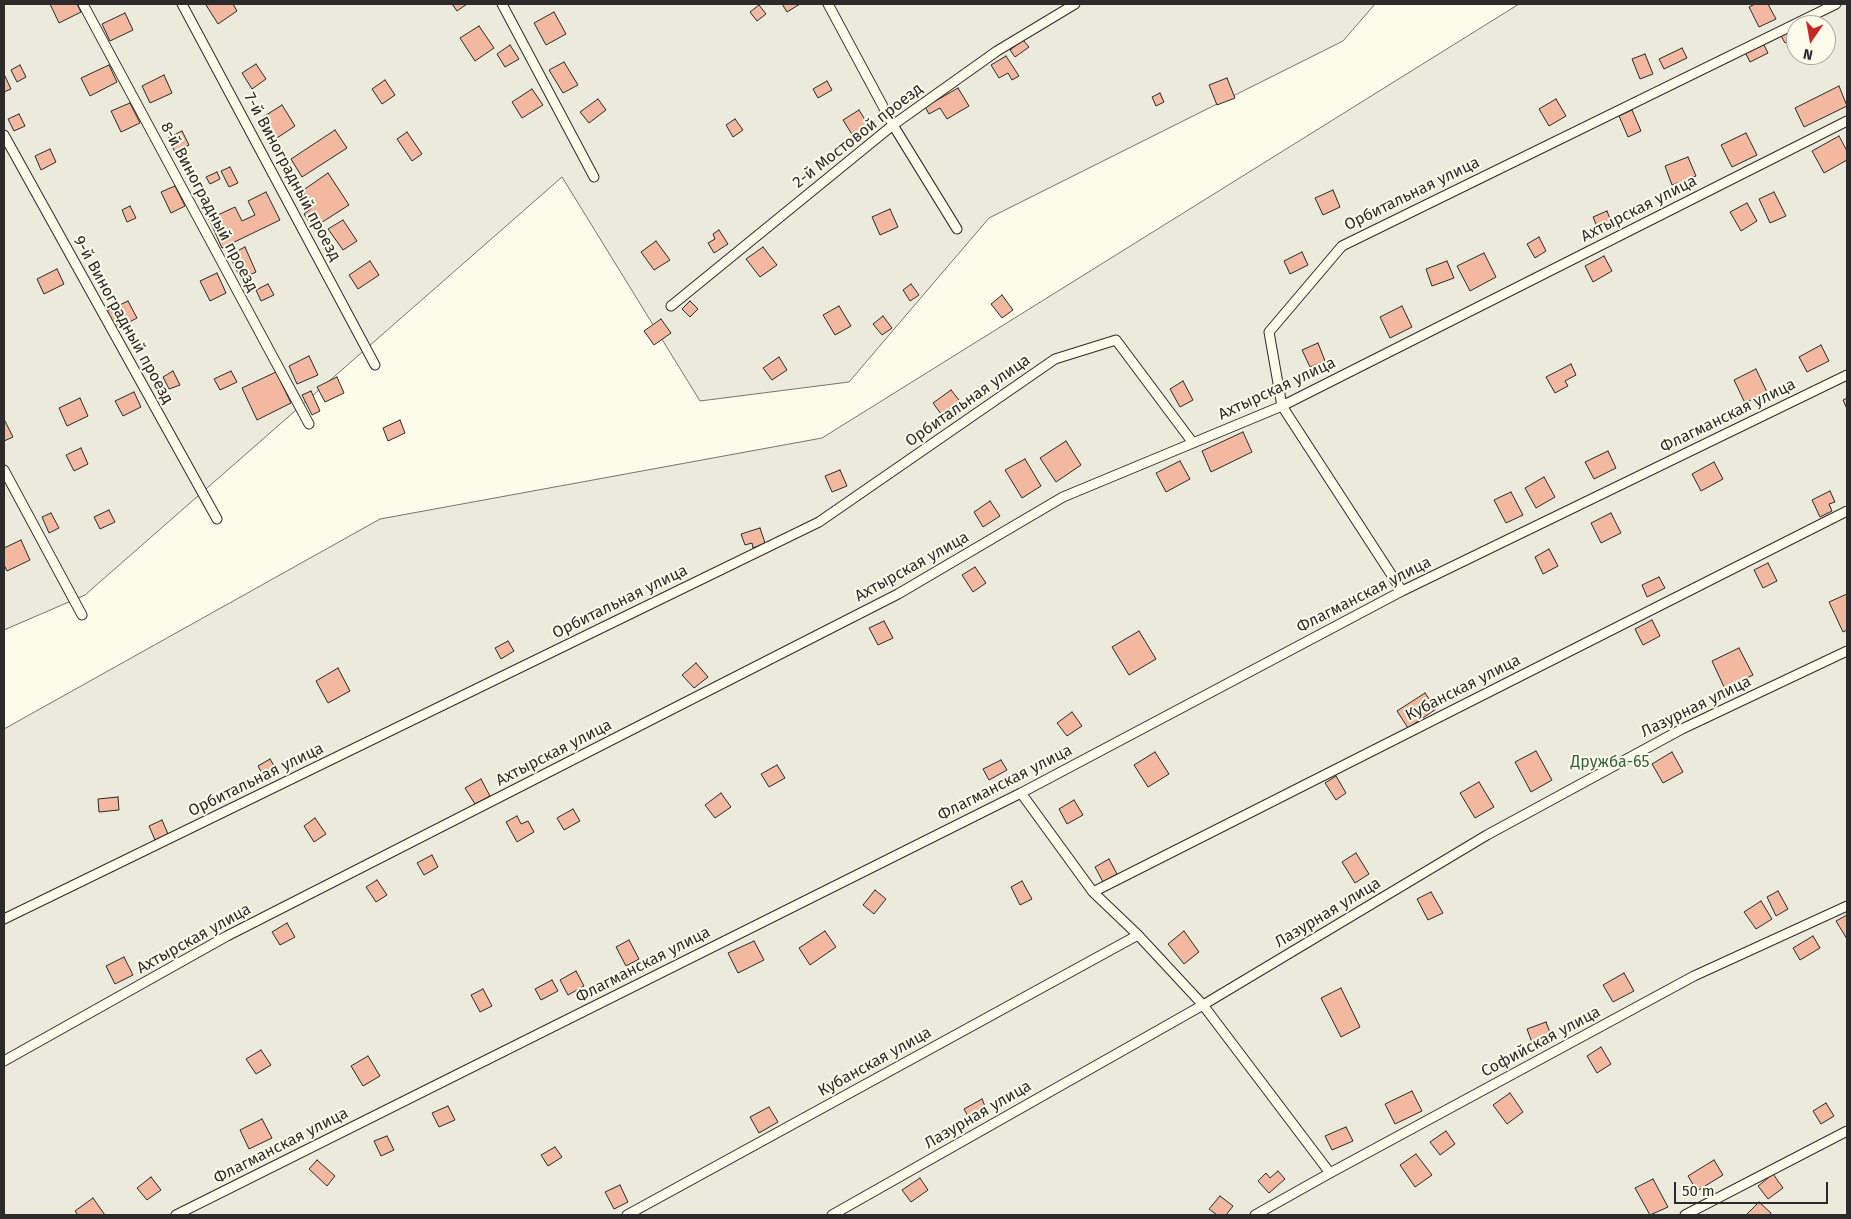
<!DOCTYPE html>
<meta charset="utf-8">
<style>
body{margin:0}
#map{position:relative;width:1851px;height:1219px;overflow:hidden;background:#fdfbea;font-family:"Fira Sans",sans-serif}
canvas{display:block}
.frame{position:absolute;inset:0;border:5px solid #2b2b2b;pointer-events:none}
.north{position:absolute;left:1786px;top:15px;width:50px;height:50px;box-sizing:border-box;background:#fdfbea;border:1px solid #a9a89e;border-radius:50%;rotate:192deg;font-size:14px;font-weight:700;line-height:20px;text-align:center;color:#2b2b2b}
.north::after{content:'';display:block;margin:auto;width:18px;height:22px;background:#c62828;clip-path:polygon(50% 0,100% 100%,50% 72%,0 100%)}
.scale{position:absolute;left:1674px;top:1182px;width:154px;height:22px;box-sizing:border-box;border:2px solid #2b2b2b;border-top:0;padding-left:6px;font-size:15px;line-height:18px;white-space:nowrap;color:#2b2b2b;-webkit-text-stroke:4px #fdfbea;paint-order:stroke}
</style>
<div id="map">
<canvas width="1851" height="1219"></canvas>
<div class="frame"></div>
<div class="north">N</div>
<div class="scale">50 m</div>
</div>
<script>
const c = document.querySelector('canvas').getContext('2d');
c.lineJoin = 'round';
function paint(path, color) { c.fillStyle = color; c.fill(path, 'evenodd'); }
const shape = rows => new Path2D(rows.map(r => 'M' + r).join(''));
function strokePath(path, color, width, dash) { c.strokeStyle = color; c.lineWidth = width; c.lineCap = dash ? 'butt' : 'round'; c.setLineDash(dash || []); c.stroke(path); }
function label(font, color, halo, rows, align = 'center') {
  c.font = font + ' "Fira Sans",sans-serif'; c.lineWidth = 4; c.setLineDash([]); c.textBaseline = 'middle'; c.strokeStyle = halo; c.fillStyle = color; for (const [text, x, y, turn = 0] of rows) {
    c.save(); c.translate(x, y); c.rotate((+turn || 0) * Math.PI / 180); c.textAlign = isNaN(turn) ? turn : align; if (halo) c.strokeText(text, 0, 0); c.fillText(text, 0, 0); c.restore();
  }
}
const green = shape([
 [4,4,1375,4,1343,41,989,218,849,382,700,401,562,177,85,595,4,630,4,4],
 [1519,4,1847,4,1847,1215,4,1215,4,729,380,519,822,438,1519,4],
 [1796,25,1826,25,1826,55,1796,55,1796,25]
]);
paint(green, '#ecebdb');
strokePath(green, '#74746e', 1);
const building = shape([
 [50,4,77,4,81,12,59,23,50,4],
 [208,4,233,4,237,11,218,24,206,5,208,4],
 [452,4,467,4,457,11,452,4],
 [782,4,800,4,787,12,782,4],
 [1755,4,1768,4,1776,19,1759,27,1749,7,1755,4],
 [759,5,766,14,757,21,750,12,759,5],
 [554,12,566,34,546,45,534,23,554,12],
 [125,13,133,30,110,41,102,24,125,13],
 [479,26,494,48,475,61,460,38,479,26],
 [1796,26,1796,37,1785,43,1780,34,1796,26],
 [1023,40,1029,47,1015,57,1010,50,1023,40],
 [1763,43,1768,53,1750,62,1745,52,1763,43],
 [510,45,519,59,505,67,497,54,510,45],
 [1682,48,1687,58,1664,69,1659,59,1682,48],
 [1645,54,1653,74,1640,79,1632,59,1645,54],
 [1006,56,1019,76,1012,80,1008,73,999,78,991,65,1006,56],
 [564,62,578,85,563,93,549,70,564,62],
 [256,64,266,79,252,89,242,73,256,64],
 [20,65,26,77,17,82,11,70,20,65],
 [109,65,117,82,90,96,81,78,109,65],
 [4,74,11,89,4,92,4,74],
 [164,75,172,93,150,103,142,86,164,75],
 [1227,78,1235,98,1217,105,1209,85,1227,78],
 [385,80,395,95,382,104,372,89,385,80],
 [827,81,832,90,818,98,813,89,827,81],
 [1839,86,1847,106,1804,127,1795,108,1839,86],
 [958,88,969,106,947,119,940,108,929,114,925,107,958,88],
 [532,89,543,105,522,118,512,102,532,89],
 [1160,93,1164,102,1156,106,1152,97,1160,93],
 [598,99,606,110,589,123,580,112,598,99],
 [1556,99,1566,116,1549,126,1539,109,1556,99],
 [130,103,140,123,121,132,111,111,130,103],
 [282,105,295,126,277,138,263,117,282,105],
 [859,110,869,126,853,136,843,120,859,110],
 [1632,110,1641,131,1628,137,1619,116,1632,110],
 [19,114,25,126,14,131,8,119,19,114],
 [735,119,743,130,733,137,726,125,735,119],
 [335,130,347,148,302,177,291,159,335,130],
 [182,131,189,145,175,152,168,138,182,131],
 [407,132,422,154,412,161,397,139,407,132],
 [1746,133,1757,155,1732,167,1721,145,1746,133],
 [1839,136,1847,151,1847,160,1824,173,1812,151,1839,136],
 [50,149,56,162,41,170,35,156,50,149],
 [1688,157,1696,176,1672,185,1665,166,1688,157],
 [230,167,238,183,229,187,221,171,230,167],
 [217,172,220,179,210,184,206,177,217,172],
 [328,173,349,205,313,228,304,214,313,207,302,191,328,173],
 [175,186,185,206,171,213,161,192,175,186],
 [1333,190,1340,207,1323,215,1315,198,1333,190],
 [266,192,280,220,222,248,209,219,235,207,242,221,255,215,248,201,266,192],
 [1774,192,1786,216,1770,223,1759,199,1774,192],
 [1747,203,1757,221,1741,231,1730,212,1747,203],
 [130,206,136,218,127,222,122,210,130,206],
 [890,209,898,227,880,235,872,217,890,209],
 [1607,211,1612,224,1598,229,1593,217,1607,211],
 [343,220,357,241,343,250,328,229,343,220],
 [719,230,728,244,714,253,708,243,715,239,713,234,719,230],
 [1539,237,1546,251,1535,258,1527,244,1539,237],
 [656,241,670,260,654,270,641,252,656,241],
 [245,247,256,272,241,279,229,255,245,247],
 [763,247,777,265,760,277,746,259,763,247],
 [1302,252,1308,265,1290,274,1284,261,1302,252],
 [1484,253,1496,277,1470,291,1457,266,1484,253],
 [1604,256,1612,271,1593,282,1585,266,1604,256],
 [370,261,379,275,358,289,349,275,370,261],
 [1447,261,1454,278,1432,286,1426,269,1447,261],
 [57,269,64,284,44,294,37,279,57,269],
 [217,273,226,293,210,301,200,281,217,273],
 [268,284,274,295,261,301,256,290,268,284],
 [911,284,919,295,910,301,903,290,911,284],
 [1002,295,1013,310,1002,318,991,304,1002,295],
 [128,301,137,318,116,329,107,311,128,301],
 [690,301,698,309,690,317,682,309,690,301],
 [839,306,851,326,835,335,823,315,839,306],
 [1402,306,1412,327,1390,338,1380,317,1402,306],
 [883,316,892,328,882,335,873,324,883,316],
 [661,319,671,333,654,345,644,331,661,319],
 [1318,343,1325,361,1310,367,1302,350,1318,343],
 [1821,345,1829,361,1807,372,1799,357,1821,345],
 [309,356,318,375,297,384,289,366,309,356],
 [779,357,787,370,772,380,763,368,779,357],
 [1571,364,1576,375,1565,381,1568,386,1555,393,1546,377,1571,364],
 [1756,369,1767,392,1745,403,1734,380,1756,369],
 [173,371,180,385,169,389,163,377,173,371],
 [231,371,237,382,220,390,214,379,231,371],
 [276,372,291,403,257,420,242,388,276,372],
 [337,377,344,393,325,402,317,387,337,377],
 [1183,381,1193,400,1180,407,1170,389,1183,381],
 [951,390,963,405,944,418,933,403,951,390],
 [311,391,320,411,312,415,302,395,311,391],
 [134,392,141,407,123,416,115,401,134,392],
 [80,398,88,416,67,426,59,408,80,398],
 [1847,398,1847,409,1843,400,1847,398],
 [4,419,13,437,4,441,4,419],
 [400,420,405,433,388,441,383,428,400,420],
 [1243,432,1252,452,1211,472,1202,451,1243,432],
 [1066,441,1081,465,1056,482,1040,458,1066,441],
 [81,448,88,464,74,471,66,455,81,448],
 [1608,451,1616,468,1594,479,1585,462,1608,451],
 [1025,459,1041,486,1022,498,1005,470,1025,459],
 [1180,461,1190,479,1166,492,1156,473,1180,461],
 [1714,462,1723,479,1701,491,1692,474,1714,462],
 [840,470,847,486,832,492,825,476,840,470],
 [1544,477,1555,497,1536,508,1525,488,1544,477],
 [1830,491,1835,502,1829,504,1832,511,1820,517,1812,500,1830,491],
 [1511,492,1523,515,1506,523,1494,500,1511,492],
 [990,501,1000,516,983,527,974,512,990,501],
 [109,510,115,522,100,529,94,517,109,510],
 [51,513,59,528,49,533,42,517,51,513],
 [1611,513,1621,533,1601,543,1591,523,1611,513],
 [760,528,765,543,753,548,752,543,745,545,741,534,760,528],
 [21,540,30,560,7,571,4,565,4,548,21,540],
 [1549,549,1558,566,1543,574,1535,557,1549,549],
 [1768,563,1777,581,1763,588,1754,570,1768,563],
 [975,567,986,583,973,592,962,575,975,567],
 [1659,577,1665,588,1647,597,1642,585,1659,577],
 [1847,594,1847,630,1843,632,1829,602,1847,594],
 [1652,620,1660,636,1643,645,1635,629,1652,620],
 [884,621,893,638,878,645,869,628,884,621],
 [1139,631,1156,659,1129,675,1112,647,1139,631],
 [508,641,514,651,501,659,495,648,508,641],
 [1739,648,1753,675,1725,689,1712,661,1739,648],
 [696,663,708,677,694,688,682,675,696,663],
 [338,668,350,691,328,703,316,681,338,668],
 [1425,693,1436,709,1408,728,1397,711,1425,693],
 [1072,712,1082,726,1067,736,1057,723,1072,712],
 [1536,751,1552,780,1531,792,1515,762,1536,751],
 [1155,752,1169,774,1148,787,1134,765,1155,752],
 [1672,752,1683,772,1663,783,1652,764,1672,752],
 [270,759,279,774,266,781,258,766,270,759],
 [1001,760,1007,770,989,780,983,769,1001,760],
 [777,765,785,778,769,787,761,774,777,765],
 [1336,776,1346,793,1336,800,1325,783,1336,776],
 [481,779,490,796,475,804,465,788,481,779],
 [1479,782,1494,807,1475,818,1460,793,1479,782],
 [721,793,731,807,715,818,705,805,721,793],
 [118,797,119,810,99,812,98,799,118,797],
 [1074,800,1083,815,1067,824,1059,809,1074,800],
 [573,809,580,821,564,830,557,818,573,809],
 [517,816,521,824,528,821,534,832,517,842,506,822,517,816],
 [315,818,326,834,314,842,304,826,315,818],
 [162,820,168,834,155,840,149,826,162,820],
 [1356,853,1369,874,1355,883,1342,862,1356,853],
 [432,855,438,867,424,875,417,863,432,855],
 [1109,859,1117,874,1103,882,1095,867,1109,859],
 [377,880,387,895,376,902,366,887,377,880],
 [1022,881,1032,899,1020,905,1011,887,1022,881],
 [875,890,886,899,874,914,863,905,875,890],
 [1778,891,1788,909,1776,916,1767,897,1778,891],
 [1431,892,1443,913,1428,920,1417,899,1431,892],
 [1761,901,1772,919,1756,929,1744,912,1761,901],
 [1847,915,1847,939,1836,921,1847,915],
 [287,923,295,937,280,945,272,932,287,923],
 [825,931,836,947,810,965,799,948,825,931],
 [1184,931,1199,952,1184,964,1168,944,1184,931],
 [1813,936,1820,948,1800,960,1793,948,1813,936],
 [629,940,639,959,626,966,616,947,629,940],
 [754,941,764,960,738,973,728,953,754,941],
 [124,957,133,975,115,984,106,966,124,957],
 [576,971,584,986,568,995,560,980,576,971],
 [1624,973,1634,991,1613,1002,1603,985,1624,973],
 [552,980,558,991,541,1000,535,989,552,980],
 [1341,988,1360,1027,1341,1037,1321,998,1341,988],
 [483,989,492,1006,480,1012,471,995,483,989],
 [1546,1022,1552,1038,1533,1045,1527,1029,1546,1022],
 [1601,1047,1611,1064,1597,1073,1587,1056,1601,1047],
 [261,1050,271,1065,256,1074,246,1059,261,1050],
 [368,1056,380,1076,363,1086,351,1066,368,1056],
 [1412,1091,1422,1111,1395,1124,1385,1104,1412,1091],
 [1510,1093,1523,1112,1507,1124,1493,1105,1510,1093],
 [982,1099,988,1113,971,1122,964,1109,982,1099],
 [1826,1103,1834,1116,1821,1124,1813,1111,1826,1103],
 [448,1106,455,1120,439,1127,432,1113,448,1106],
 [769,1107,778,1122,759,1133,750,1117,769,1107],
 [262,1119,272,1138,249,1149,240,1130,262,1119],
 [1346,1127,1353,1141,1332,1150,1325,1136,1346,1127],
 [1446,1131,1455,1144,1440,1155,1430,1142,1446,1131],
 [387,1136,394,1150,381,1156,374,1141,387,1136],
 [555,1147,562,1157,548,1166,541,1155,555,1147],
 [1416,1154,1432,1175,1415,1187,1400,1165,1416,1154],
 [317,1160,335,1176,327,1186,309,1169,317,1160],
 [1714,1160,1723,1175,1697,1191,1688,1176,1714,1160],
 [1278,1171,1285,1179,1269,1193,1258,1181,1266,1173,1270,1178,1278,1171],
 [1773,1174,1783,1188,1768,1199,1758,1186,1773,1174],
 [151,1177,161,1190,147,1200,137,1188,151,1177],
 [920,1178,928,1190,911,1202,902,1190,920,1178],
 [1653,1179,1668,1207,1650,1215,1635,1188,1653,1179],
 [620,1185,628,1202,614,1209,605,1192,620,1185],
 [1220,1196,1233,1206,1226,1215,1217,1215,1209,1209,1220,1196],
 [93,1198,105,1215,78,1215,75,1211,93,1198],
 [1759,1202,1771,1213,1770,1215,1746,1215,1759,1202]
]);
paint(building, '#f2b8a0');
strokePath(building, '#2b2b2b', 1);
const lane = shape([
 [83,4,309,424],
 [182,4,375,365],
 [502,4,594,177],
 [828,4,893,125,957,229],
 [4,135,217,519],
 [671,306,893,125,997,51,1075,4],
 [4,470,82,615],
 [1402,591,1282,406,1269,332,1342,246,1836,4],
 [1021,793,1093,892,1138,935,1203,1005,1330,1173],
 [1093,892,1847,511],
 [4,919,819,522,1055,359,1116,340,1193,443],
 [4,1061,227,936,898,594,1063,497,1282,406,1847,121],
 [176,1215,1021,793,1402,591,1847,375],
 [627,1215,1138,935],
 [832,1215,1203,1005,1487,835,1682,729,1847,651],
 [1255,1215,1330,1173,1694,976,1847,906],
 [1685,1215,1847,1131]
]);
strokePath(lane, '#2b2b2b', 11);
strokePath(lane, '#fdfbea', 9);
label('16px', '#2b2b2b', '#fdfbea', [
 ["2-й Мостовой проезд",858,136,-38],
 ["7-й Виноградный проезд",292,177,62],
 ["Орбитальная улица",1412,194,-26],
 ["8-й Виноградный проезд",209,207,62],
 ["Ахтырская улица",1639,209,-27],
 ["9-й Виноградный проезд",123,320,61],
 ["Ахтырская улица",1277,389,-25],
 ["Орбитальная улица",968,401,-35],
 ["Флагманская улица",1728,416,-26],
 ["Ахтырская улица",912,567,-29],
 ["Флагманская улица",1364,595,-27],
 ["Орбитальная улица",620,602,-26],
 ["Кубанская улица",1463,688,-27],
 ["Лазурная улица",1696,707,-26],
 ["Ахтырская улица",554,753,-27],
 ["Орбитальная улица",256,780,-26],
 ["Флагманская улица",1005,783,-27],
 ["Лазурная улица",1328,913,-31],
 ["Ахтырская улица",194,939,-29],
 ["Флагманская улица",643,965,-27],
 ["Софийская улица",1541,1042,-28],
 ["Кубанская улица",875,1062,-29],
 ["Лазурная улица",978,1115,-30],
 ["Флагманская улица",281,1146,-27]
]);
label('16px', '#34623c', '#fdfbea', [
 ["Дружба-65",1610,763]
]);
</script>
